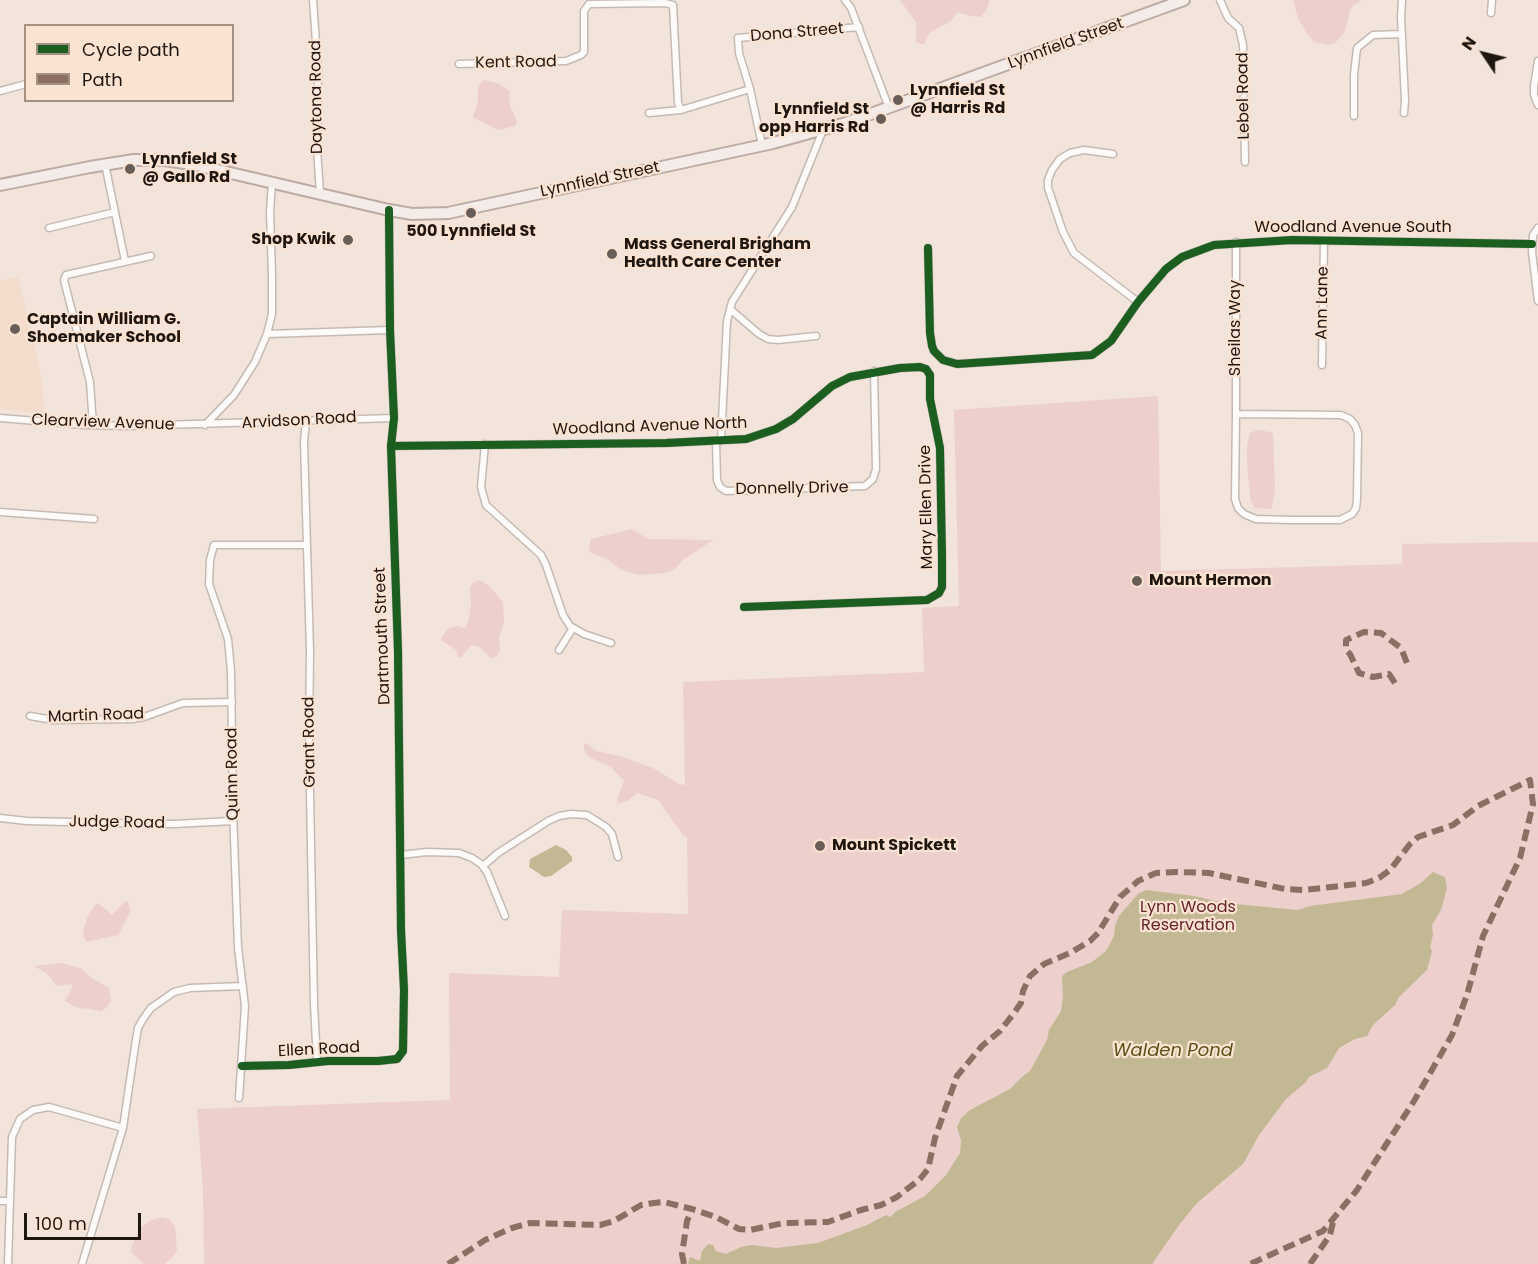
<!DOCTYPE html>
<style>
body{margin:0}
#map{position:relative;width:1538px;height:1264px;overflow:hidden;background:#f2e4db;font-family:Poppins,sans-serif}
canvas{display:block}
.legend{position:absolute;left:24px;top:24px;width:210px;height:78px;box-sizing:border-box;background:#fbe3d2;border:2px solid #a39184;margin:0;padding:8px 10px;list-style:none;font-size:18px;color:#1f1610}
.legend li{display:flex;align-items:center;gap:12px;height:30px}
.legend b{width:30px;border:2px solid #a39184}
.north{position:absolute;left:1454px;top:24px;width:60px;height:60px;-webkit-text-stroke:4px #fbe3d2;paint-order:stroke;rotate:305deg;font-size:16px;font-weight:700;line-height:24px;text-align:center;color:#1f1610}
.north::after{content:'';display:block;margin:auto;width:21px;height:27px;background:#1f1610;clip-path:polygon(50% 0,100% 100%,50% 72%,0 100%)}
.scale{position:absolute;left:24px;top:1213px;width:117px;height:27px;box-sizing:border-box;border:3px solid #1f1610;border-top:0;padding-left:8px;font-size:18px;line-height:21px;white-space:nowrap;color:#1f1610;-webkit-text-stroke:4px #fbe3d2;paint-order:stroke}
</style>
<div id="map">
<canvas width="1538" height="1264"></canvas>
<ul class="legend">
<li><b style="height:8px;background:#1b5e20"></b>Cycle path</li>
<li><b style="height:8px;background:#8d6e63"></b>Path</li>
</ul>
<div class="north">N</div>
<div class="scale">100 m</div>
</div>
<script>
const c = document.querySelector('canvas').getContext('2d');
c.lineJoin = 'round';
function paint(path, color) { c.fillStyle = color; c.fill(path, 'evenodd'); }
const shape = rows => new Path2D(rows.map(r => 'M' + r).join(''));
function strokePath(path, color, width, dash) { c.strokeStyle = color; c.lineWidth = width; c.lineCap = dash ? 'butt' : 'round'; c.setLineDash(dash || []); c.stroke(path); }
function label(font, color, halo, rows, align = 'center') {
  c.font = font + ' Poppins,sans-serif'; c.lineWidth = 4.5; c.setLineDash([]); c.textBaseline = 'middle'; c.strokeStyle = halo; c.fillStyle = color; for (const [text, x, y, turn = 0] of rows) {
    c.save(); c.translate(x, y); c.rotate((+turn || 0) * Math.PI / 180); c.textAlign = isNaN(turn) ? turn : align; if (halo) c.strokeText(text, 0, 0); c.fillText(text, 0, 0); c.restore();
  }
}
paint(shape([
 [18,277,42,378,44,414,0,409,0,281]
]), '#f3dccc');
paint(shape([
 [900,0,990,0,986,11,981,17,969,16,958,12,951,21,929,33,924,44,921,44,916,42,916,22],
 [1293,0,1361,0,1351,7,1345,32,1336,42,1329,45,1314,42,1307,34,1298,18],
 [484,80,500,84,509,91,510,107,517,121,515,126,498,130,473,117,478,101,478,86],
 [1158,396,1161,571,1402,564,1402,544,1538,542,1538,1264,204,1264,203,1190,197,1109,450,1100,449,973,559,977,562,910,688,914,687,837,683,835,658,800,637,793,629,800,618,804,617,799,624,781,611,767,589,757,585,753,584,745,586,743,596,751,623,757,653,768,679,784,685,785,683,682,924,672,922,608,959,606,954,410],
 [1257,430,1270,432,1273,434,1275,489,1272,509,1254,508,1251,501,1247,466,1247,445,1250,433],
 [632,529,648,539,713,540,683,560,674,570,665,573,638,575,622,570,606,559,591,553,589,548,591,539],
 [477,581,482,581,489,586,503,602,504,621,499,638,500,650,497,656,490,658,480,647,471,645,462,656,458,658,456,650,441,640,442,637,449,628,457,626,465,628,468,623,471,605,470,587,473,583],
 [125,901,128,902,131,911,118,935,86,942,83,936,84,927,88,916,95,905,98,903,112,915],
 [61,963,80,968,92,978,109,988,111,1000,107,1007,101,1011,85,1008,82,1009,70,1004,65,1001,73,986,71,984,57,986,46,973,34,966],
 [163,1217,169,1219,175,1227,177,1251,171,1259,164,1264,144,1264,131,1252,132,1245,140,1229,143,1226,151,1220]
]), '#edcfcc');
paint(shape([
 [556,845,566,850,572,857,572,861,551,876,544,877,529,867,530,859],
 [1433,872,1445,877,1447,888,1441,910,1432,925,1433,935,1430,947,1432,951,1427,970,1399,997,1395,1005,1373,1025,1367,1036,1355,1039,1339,1048,1327,1068,1309,1077,1306,1082,1286,1099,1259,1135,1243,1164,1197,1203,1179,1225,1152,1264,688,1264,690,1257,700,1261,702,1251,708,1244,713,1245,716,1251,726,1254,741,1247,752,1245,776,1248,818,1243,867,1225,886,1215,891,1217,895,1212,925,1196,946,1175,960,1153,961,1140,957,1127,961,1118,970,1110,1010,1089,1022,1077,1030,1071,1047,1040,1049,1030,1061,1011,1063,997,1062,976,1067,972,1092,962,1106,951,1114,936,1115,926,1119,916,1138,894,1146,890,1194,896,1225,903,1298,910,1310,906,1402,894,1421,883]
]), '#c2b994');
const street = shape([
 [313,0,318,70,317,149,320,193],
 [845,0,851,8,889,108],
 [1220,0,1228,18,1239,28,1243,45,1245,162],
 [1402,0,1401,17,1405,100,1404,113],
 [1491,13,1492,0],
 [1538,61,1534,86,1534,95,1538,105],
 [459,64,566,61,581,55,584,52,584,11,589,4,665,3,673,5,678,103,681,110],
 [0,91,26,84],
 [649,113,681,110,750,89],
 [1354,116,1354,75,1357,48,1373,35,1402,34],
 [762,145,750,89,739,53,738,38,859,27],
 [1113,154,1084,150,1070,153,1060,159,1052,170,1048,180,1048,188,1063,232,1074,253,1138,302],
 [105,164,125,261],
 [49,228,115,212],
 [1538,228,1533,235,1532,252,1538,301],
 [928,248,930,333,932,346,934,351,943,360,957,364,1092,355,1111,341,1138,302,1166,269,1182,257,1214,245,1292,240,1532,244],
 [730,309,759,334,768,339,778,340,816,336],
 [267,334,390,330],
 [1322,365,1324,241],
 [1236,414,1235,499,1238,508,1244,514,1256,519,1290,520,1340,520,1352,514,1356,508,1357,499,1358,433,1355,425,1350,419,1341,415,1236,414,1236,242],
 [0,418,85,425,128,426,394,418],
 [306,421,304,442,310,651,309,741,314,1004,317,1062],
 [93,425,90,382,64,280,66,275,151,256],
 [205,425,234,395,255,362,267,334,272,314,272,274,270,212,272,182],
 [716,441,717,480,720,487,726,491,865,486,873,479,876,469,874,371],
 [721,441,727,321,732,302,792,207,823,130],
 [485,444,481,487,486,505,541,555,546,565,563,615,570,626,584,634,611,643],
 [391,446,666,443,746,439,776,429,793,419,832,386,850,377,900,368,920,367,926,369,930,375,930,399,940,448,942,557,942,587,939,593,927,600,744,607],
 [0,512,94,519],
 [559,650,573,628],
 [30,716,53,720,133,719,144,717,183,703,232,702],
 [0,818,27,821,109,823,174,824,233,821],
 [401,855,427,852,459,853,472,858,481,864,487,872,505,916],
 [483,866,498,853,548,821,559,816,571,814,587,815,606,827,612,834,618,857],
 [242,1066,289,1065,328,1061,378,1061,397,1059,403,1051,404,990,401,930,398,651,391,446,394,418,390,330,389,210],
 [239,1098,245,1006,238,948,233,810,231,671,228,639,209,584,210,560,214,545,307,545],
 [0,1201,10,1201],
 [8,1264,12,1137,20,1119,33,1110,49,1107,123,1128],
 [82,1264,123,1128,135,1046,138,1028,143,1019,151,1008,174,992,190,988,243,986]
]);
const primary = shape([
 [0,185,90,167,134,160,164,160,192,164,389,210,412,214,448,213,773,143,846,123,1184,0]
]);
strokePath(street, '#c4bab3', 9);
strokePath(primary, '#bcaba4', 14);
strokePath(street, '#fdfbfa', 6);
strokePath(primary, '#f4ece9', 10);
strokePath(shape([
 [1395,683,1389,674,1373,677,1359,673,1350,654,1346,650,1346,640,1364,632,1381,633,1401,648,1407,663,1411,667],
 [448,1264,485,1240,512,1228,530,1223,600,1225,614,1221,641,1205,654,1203,664,1202,692,1209,716,1217,739,1229,750,1230,784,1223,828,1222,861,1210,881,1205,897,1197,920,1179,928,1169,935,1138,957,1076,982,1046,1000,1031,1014,1013,1021,1003,1023,991,1030,976,1044,964,1070,953,1090,941,1098,933,1120,897,1138,881,1156,873,1176,872,1209,873,1285,889,1304,890,1366,883,1379,878,1390,870,1410,844,1418,837,1453,825,1478,806,1530,780,1533,804,1520,858,1483,936,1467,995,1452,1035,1414,1101,1357,1190,1323,1231,1250,1264],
 [684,1264,682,1254,687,1221,692,1209],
 [1310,1264,1330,1235,1333,1222]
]), '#8d6e63', 6, [12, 6]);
strokePath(shape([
 [928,248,930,333,932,346,934,351,943,360,957,364,1092,355,1111,341,1138,302,1166,269,1182,257,1214,245,1292,240,1532,244],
 [391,446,666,443,746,439,776,429,793,419,832,386,850,377,900,368,920,367,926,369,930,375,930,399,940,448,942,557,942,587,939,593,927,600,744,607],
 [242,1066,289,1065,328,1061,378,1061,397,1059,403,1051,404,990,401,930,398,651,391,446,394,418,390,330,389,210]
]), '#1b5e20', 8);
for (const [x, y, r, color] of [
 [898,100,6,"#695e57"],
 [881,119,6,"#695e57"],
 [130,169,6,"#695e57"],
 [471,213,6,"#695e57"],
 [348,240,6,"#695e57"],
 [612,254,6,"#695e57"],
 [15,329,6,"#695e57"],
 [1137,581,6,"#695e57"],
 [820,846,6,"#695e57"]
]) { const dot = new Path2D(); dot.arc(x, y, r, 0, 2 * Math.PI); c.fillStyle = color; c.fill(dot); strokePath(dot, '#fbe3d2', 2); }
label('16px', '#1f1610', '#fbe3d2', [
 ["Dona Street",797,33,-5],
 ["Lynnfield Street",1066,44,-20],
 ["Kent Road",516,63,-1],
 ["Lebel Road",1244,96,-91],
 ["Daytona Road",317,97,-91],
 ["Lynnfield Street",600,180,-12],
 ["Woodland Avenue South",1353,228],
 ["Ann Lane",1323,303,-89],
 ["Sheilas Way",1236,328,-90],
 ["Arvidson Road",299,421,-3],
 ["Clearview Avenue",103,423,2],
 ["Woodland Avenue North",650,427,-2],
 ["Donnelly Drive",792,489,-1],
 ["Mary Ellen Drive",927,507,-91],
 ["Dartmouth Street",383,636,-92],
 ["Martin Road",96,716,-2],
 ["Grant Road",310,742,-91],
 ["Quinn Road",233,774,-91],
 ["Judge Road",117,823,1],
 ["Ellen Road",319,1050,-3]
]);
label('bold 16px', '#1f1610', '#fbe3d2', [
 ["Lynnfield St",910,91],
 ["@ Harris Rd",910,109],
 ["Lynnfield St",869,110,"right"],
 ["opp Harris Rd",869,128,"right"],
 ["Lynnfield St",142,160],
 ["@ Gallo Rd",142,178],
 ["500 Lynnfield St",471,232,"center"],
 ["Shop Kwik",336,240,"right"],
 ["Mass General Brigham",624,245],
 ["Health Care Center",624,263],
 ["Captain William G.",27,320],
 ["Shoemaker School",27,338],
 ["Mount Hermon",1149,581],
 ["Mount Spickett",832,846]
], 'left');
label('16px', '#66222b', '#fbe3d2', [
 ["Lynn Woods",1188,908],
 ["Reservation",1188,926]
]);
label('italic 18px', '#5a5217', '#fbe3d2', [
 ["Walden Pond",1173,1051]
]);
</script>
